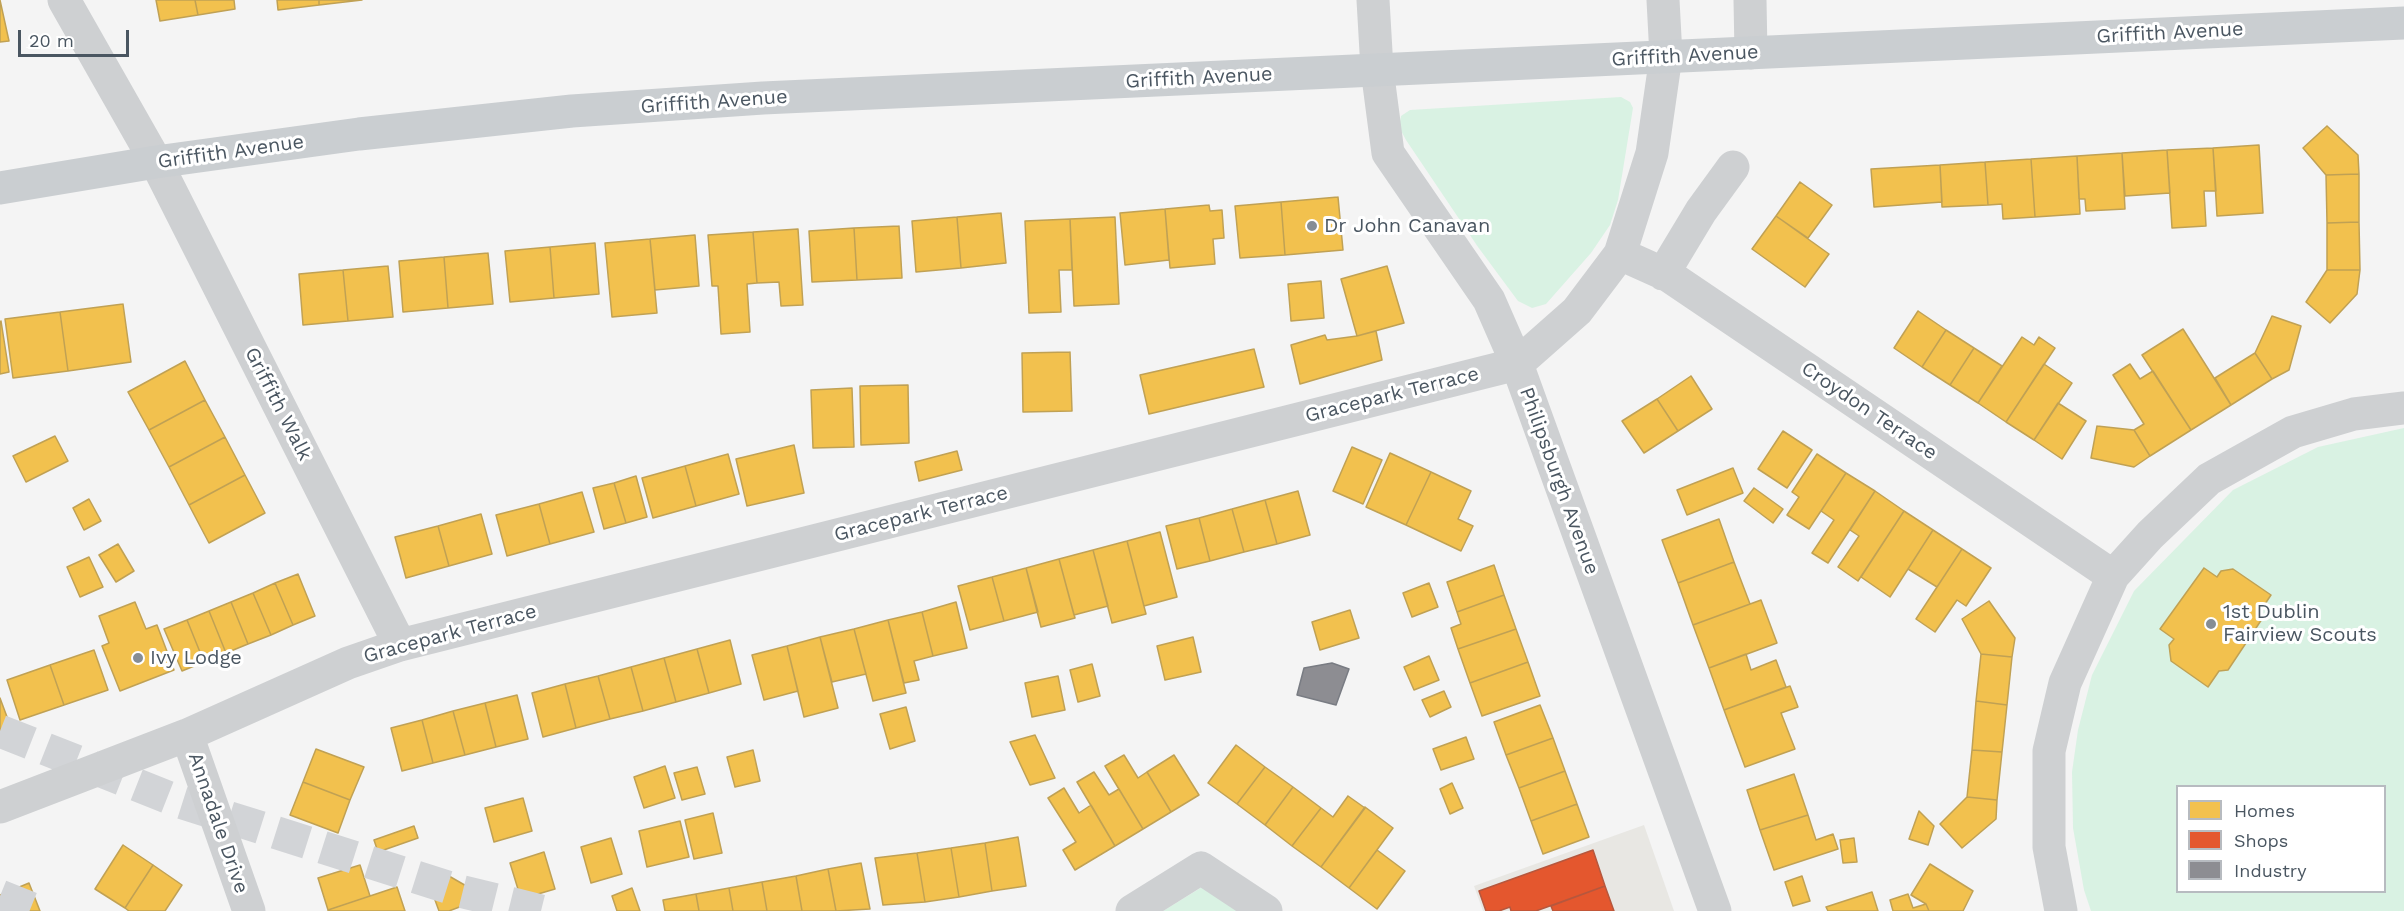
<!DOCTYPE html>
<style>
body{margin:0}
#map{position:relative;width:2404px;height:911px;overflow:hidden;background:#f4f4f4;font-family:"Work Sans",sans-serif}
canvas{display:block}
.legend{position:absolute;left:2176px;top:785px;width:210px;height:108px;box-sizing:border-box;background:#fff;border:2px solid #b7bbc0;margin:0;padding:8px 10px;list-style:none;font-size:18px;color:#4a5661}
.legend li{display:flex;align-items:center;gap:12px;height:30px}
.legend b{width:30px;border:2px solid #b7bbc0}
.scale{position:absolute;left:18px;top:30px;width:111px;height:27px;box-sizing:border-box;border:3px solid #4a5661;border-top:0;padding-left:8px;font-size:18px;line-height:21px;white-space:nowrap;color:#4a5661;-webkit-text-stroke:4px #fff;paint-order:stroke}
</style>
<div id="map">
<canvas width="2404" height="911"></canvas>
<ul class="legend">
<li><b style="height:16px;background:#f2c14e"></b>Homes</li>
<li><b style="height:16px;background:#e4572e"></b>Shops</li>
<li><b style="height:16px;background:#8d8d92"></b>Industry</li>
</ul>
<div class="scale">20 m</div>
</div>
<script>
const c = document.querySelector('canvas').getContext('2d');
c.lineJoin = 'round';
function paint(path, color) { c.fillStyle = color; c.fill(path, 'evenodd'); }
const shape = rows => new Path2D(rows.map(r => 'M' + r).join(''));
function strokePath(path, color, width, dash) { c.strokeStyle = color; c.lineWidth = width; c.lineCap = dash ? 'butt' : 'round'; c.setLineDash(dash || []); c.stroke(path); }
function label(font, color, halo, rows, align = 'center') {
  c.font = font + ' "Work Sans",sans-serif'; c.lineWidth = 6; c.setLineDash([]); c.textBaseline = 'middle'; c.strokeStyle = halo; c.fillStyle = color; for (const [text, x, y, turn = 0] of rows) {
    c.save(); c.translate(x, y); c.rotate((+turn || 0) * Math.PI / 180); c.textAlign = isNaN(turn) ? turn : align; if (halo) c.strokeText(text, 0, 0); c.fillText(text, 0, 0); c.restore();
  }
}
paint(shape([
 [1644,825,1674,911,1483,911,1474,886]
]), '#e8e7e3');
paint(shape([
 [1621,97,1630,102,1633,108,1618,200,1610,225,1591,253,1546,304,1532,308,1518,301,1478,247,1406,140,1399,127,1401,116,1410,110],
 [2404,428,2404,911,2091,911,2084,890,2073,828,2072,772,2078,730,2092,675,2134,591,2233,490,2318,447],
 [2178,786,2384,786,2384,892,2178,892],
 [1202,887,1240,911,1163,911]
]), '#d9f2e3');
const homes = shape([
 [0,0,9,41,0,42,0,0],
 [156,0,195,0,198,15,160,21,156,0],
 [195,0,234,0,235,9,198,15,195,0],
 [277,0,319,0,319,5,278,10,277,0],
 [319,0,362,0,319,5,319,0],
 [2327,126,2358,155,2359,174,2326,175,2303,148,2327,126],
 [2259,145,2263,213,2217,216,2213,148,2259,145],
 [2213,148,2216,191,2204,191,2206,226,2172,228,2167,150,2213,148],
 [2167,150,2170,193,2125,196,2122,153,2167,150],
 [2122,153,2125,209,2086,211,2085,199,2079,199,2077,156,2122,153],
 [2077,156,2080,214,2035,217,2031,159,2077,156],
 [2031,159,2035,217,2003,219,2002,204,1988,205,1985,162,2031,159],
 [1985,162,1988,205,1942,207,1940,165,1985,162],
 [1940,165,1942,202,1874,207,1871,169,1940,165],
 [2359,174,2359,222,2327,223,2326,175,2359,174],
 [1800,182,1832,205,1808,238,1776,216,1800,182],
 [1338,197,1343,250,1285,255,1281,202,1338,197],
 [1281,202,1285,255,1240,258,1235,206,1281,202],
 [1209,205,1210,211,1222,210,1224,238,1213,239,1215,264,1170,268,1165,209,1209,205],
 [1165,209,1169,260,1125,265,1120,213,1165,209],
 [1001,213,1006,263,961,268,957,217,1001,213],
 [1776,216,1829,254,1805,287,1752,249,1776,216],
 [957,217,961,268,916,272,912,221,957,217],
 [1115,217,1119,304,1074,306,1070,219,1115,217],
 [1070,219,1072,270,1059,270,1061,312,1029,313,1025,221,1070,219],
 [2359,222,2360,270,2327,270,2327,223,2359,222],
 [899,226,902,278,857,280,854,228,899,226],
 [854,228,857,280,812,282,809,231,854,228],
 [798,229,803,305,781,306,779,282,757,283,753,232,798,229],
 [753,232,757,283,747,284,750,332,721,334,718,286,712,286,708,235,753,232],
 [695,235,699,286,655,290,650,239,695,235],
 [650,239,657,313,612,317,605,243,650,239],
 [595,243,599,294,554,298,550,247,595,243],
 [550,247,554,298,510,302,505,251,550,247],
 [488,253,493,304,448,308,444,257,488,253],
 [444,257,448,308,403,312,399,261,444,257],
 [388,266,393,317,348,321,343,270,388,266],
 [1387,266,1404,323,1357,336,1341,279,1387,266],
 [343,270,348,321,303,325,299,274,343,270],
 [2327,270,2360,270,2357,294,2330,323,2306,302,2327,270],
 [1321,281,1324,318,1291,321,1288,284,1321,281],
 [123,304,131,362,68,371,60,312,123,304],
 [1918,311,1946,330,1922,367,1894,348,1918,311],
 [60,312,68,371,13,378,5,319,60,312],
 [2272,316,2301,326,2289,370,2272,379,2255,353,2272,316],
 [1,321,9,372,0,374,0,322,1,321],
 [2183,329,2231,405,2191,430,2142,355,2183,329],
 [1946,330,1974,348,1950,385,1922,367,1946,330],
 [1376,331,1382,360,1300,384,1291,345,1325,335,1327,340,1357,336,1376,331],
 [2022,337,2034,345,2039,337,2055,348,2006,422,1978,403,2022,337],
 [1974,348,2002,366,1978,403,1950,385,1974,348],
 [1254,349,1264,387,1149,414,1140,375,1254,349],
 [1070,352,1072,411,1023,412,1022,353,1070,352],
 [2255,353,2272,379,2231,405,2215,378,2255,353],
 [185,361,205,400,149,430,128,392,185,361],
 [2044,364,2072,383,2034,440,2006,422,2044,364],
 [2130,364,2140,379,2153,371,2191,430,2150,456,2134,430,2144,424,2113,375,2130,364],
 [1691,376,1712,409,1678,431,1657,399,1691,376],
 [908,385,909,443,861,445,860,386,908,385],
 [852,388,854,447,813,448,811,390,852,388],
 [1657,399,1678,431,1644,453,1622,421,1657,399],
 [205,400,225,437,169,467,149,430,205,400],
 [2058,403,2086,421,2062,459,2034,440,2058,403],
 [2097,426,2134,430,2150,456,2134,467,2091,458,2097,426],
 [1783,431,1812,450,1787,488,1758,469,1783,431],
 [55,436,68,461,26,482,13,456,55,436],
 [225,437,245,475,189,505,169,467,225,437],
 [794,445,804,493,747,506,736,459,794,445],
 [1352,447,1382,460,1363,504,1333,491,1352,447],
 [957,451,962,470,919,481,915,462,957,451],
 [1390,453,1431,472,1406,525,1366,507,1390,453],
 [728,454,739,494,696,506,685,466,728,454],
 [1817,454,1846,473,1809,529,1787,515,1799,497,1792,492,1817,454],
 [685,466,696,506,653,518,642,478,685,466],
 [1733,468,1743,493,1687,515,1677,490,1733,468],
 [1431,472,1471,491,1458,519,1473,526,1461,551,1406,525,1431,472],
 [1846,473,1875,491,1828,563,1812,553,1834,520,1821,511,1846,473],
 [245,475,265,513,209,543,189,505,245,475],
 [636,476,647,517,626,523,614,483,636,476],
 [614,483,626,523,604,529,593,488,614,483],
 [1754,488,1783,509,1773,523,1744,501,1754,488],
 [1298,491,1310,535,1277,544,1265,500,1298,491],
 [1875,491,1904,511,1858,581,1838,567,1859,536,1850,530,1875,491],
 [582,492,594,532,550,544,539,504,582,492],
 [89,499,101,521,84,530,73,508,89,499],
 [1265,500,1277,544,1244,552,1232,509,1265,500],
 [539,504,550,544,507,556,496,515,539,504],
 [1232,509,1244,552,1210,561,1199,518,1232,509],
 [1904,511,1933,530,1890,597,1861,577,1904,511],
 [481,514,492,554,449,566,438,526,481,514],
 [1199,518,1210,561,1177,569,1166,526,1199,518],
 [1719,519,1734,562,1678,583,1662,540,1719,519],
 [438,526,449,566,406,578,395,537,438,526],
 [1933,530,1962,549,1937,587,1908,569,1933,530],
 [1160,532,1177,597,1144,606,1127,541,1160,532],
 [1127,541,1146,614,1112,623,1093,550,1127,541],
 [118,544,134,571,116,582,99,555,118,544],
 [1962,549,1991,568,1966,606,1957,600,1935,632,1916,619,1962,549],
 [1093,550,1108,606,1074,615,1059,559,1093,550],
 [89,557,103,587,80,597,67,567,89,557],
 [1059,559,1075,618,1041,627,1026,568,1059,559],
 [1734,562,1750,604,1693,625,1678,583,1734,562],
 [1494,565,1504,595,1457,612,1447,582,1494,565],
 [1026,568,1038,612,1004,621,992,577,1026,568],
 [2204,568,2217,577,2221,571,2233,569,2271,595,2261,610,2262,619,2228,670,2219,671,2208,687,2171,661,2169,645,2174,639,2160,629,2204,568],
 [298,574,315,616,293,625,275,583,298,574],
 [992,577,1004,621,970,630,958,586,992,577],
 [275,583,293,625,271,635,253,593,275,583],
 [1429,583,1438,607,1412,617,1403,593,1429,583],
 [253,593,271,635,248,644,231,602,253,593],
 [1504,595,1516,629,1458,649,1451,628,1461,624,1457,612,1504,595],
 [1761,600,1777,643,1709,668,1693,625,1761,600],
 [1989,601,2015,638,2012,657,1981,654,1962,619,1989,601],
 [135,602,146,629,157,625,174,670,120,691,102,646,109,643,99,616,135,602],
 [231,602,248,644,226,653,209,611,231,602],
 [956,602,967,648,933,656,922,612,956,602],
 [1350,610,1359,638,1320,650,1312,622,1350,610],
 [209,611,226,653,204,662,187,620,209,611],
 [922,612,933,656,914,661,919,680,904,683,888,620,922,612],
 [187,620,204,662,182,671,164,629,187,620],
 [888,620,906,693,873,701,854,629,888,620],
 [854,629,866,674,832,682,820,637,854,629],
 [1516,629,1528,662,1470,683,1458,649,1516,629],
 [820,637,838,708,804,717,787,646,820,637],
 [1193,637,1201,672,1165,680,1157,646,1193,637],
 [730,640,741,684,709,693,697,649,730,640],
 [787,646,798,691,764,700,752,655,787,646],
 [697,649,709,693,676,702,664,658,697,649],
 [94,650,108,690,64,705,50,665,94,650],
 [1746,654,1751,670,1776,660,1786,687,1724,710,1709,668,1746,654],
 [1981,654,2012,657,2007,705,1976,701,1981,654],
 [1429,656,1439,680,1414,690,1404,667,1429,656],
 [664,658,676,702,643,711,631,667,664,658],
 [1528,662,1540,696,1482,716,1470,683,1528,662],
 [1092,664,1100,696,1078,702,1070,670,1092,664],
 [50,665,64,705,20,720,7,680,50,665],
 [631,667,643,711,610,719,598,676,631,667],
 [598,676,610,719,576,728,565,684,598,676],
 [1058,676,1065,710,1032,717,1025,683,1058,676],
 [565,684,576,728,543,737,532,693,565,684],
 [1790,686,1798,707,1781,713,1795,749,1745,767,1724,710,1790,686],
 [1444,691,1451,707,1430,717,1422,700,1444,691],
 [517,695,528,739,496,747,485,703,517,695],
 [0,698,13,733,0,738,0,698],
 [1976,701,2007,705,2002,752,1972,750,1976,701],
 [485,703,496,747,465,755,453,711,485,703],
 [1540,705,1553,738,1506,755,1494,722,1540,705],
 [906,707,915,741,890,749,880,714,906,707],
 [453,711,465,755,433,763,422,720,453,711],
 [422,720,433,763,402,771,391,728,422,720],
 [1035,735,1055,778,1030,785,1010,742,1035,735],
 [1466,737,1474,759,1441,770,1433,749,1466,737],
 [1553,738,1565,771,1519,788,1506,755,1553,738],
 [1236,745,1265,767,1237,804,1208,783,1236,745],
 [316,749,364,767,350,800,303,782,316,749],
 [753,750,760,781,735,787,727,757,753,750],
 [1972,750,2002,752,1997,800,1967,797,1972,750],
 [1124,755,1138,778,1147,772,1171,812,1143,829,1105,766,1124,755],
 [1174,755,1199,795,1171,812,1147,772,1174,755],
 [665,766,675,798,644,808,634,777,665,766],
 [697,767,705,794,682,800,674,773,697,767],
 [1265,767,1293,787,1265,825,1237,804,1265,767],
 [1565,771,1577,804,1531,821,1519,788,1565,771],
 [1094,772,1109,795,1119,789,1143,829,1115,846,1077,782,1094,772],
 [1794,774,1808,815,1760,830,1747,790,1794,774],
 [303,782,350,800,338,833,290,815,303,782],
 [1452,783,1463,808,1450,814,1440,789,1452,783],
 [1293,787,1321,808,1292,846,1265,825,1293,787],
 [1064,788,1079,813,1091,805,1115,846,1075,870,1063,850,1076,842,1048,798,1064,788],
 [1348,796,1365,808,1321,867,1292,846,1321,808,1333,817,1348,796],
 [1967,797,1997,800,1996,819,1962,848,1940,824,1967,797],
 [523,798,532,831,494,842,485,808,523,798],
 [1577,804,1589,837,1543,854,1531,821,1577,804],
 [1365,807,1393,828,1349,888,1321,867,1365,807],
 [1919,811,1934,826,1928,845,1909,839,1919,811],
 [713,813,722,853,694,859,685,820,713,813],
 [1808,815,1816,840,1833,834,1838,849,1774,870,1760,830,1808,815],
 [680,821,689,857,647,867,639,831,680,821],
 [414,826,418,838,378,852,374,840,414,826],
 [1018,837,1026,886,992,891,985,843,1018,837],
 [611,838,622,874,591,883,581,847,611,838],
 [1854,838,1857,862,1843,863,1840,840,1854,838],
 [985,843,992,891,959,897,951,848,985,843],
 [123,845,153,865,125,908,95,889,123,845],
 [951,848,959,897,925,902,917,853,951,848],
 [1377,850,1405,871,1377,909,1349,888,1377,850],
 [544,852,555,889,521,899,510,863,544,852],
 [917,853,925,902,883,905,875,858,917,853],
 [861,863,870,909,836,911,828,869,861,863],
 [1930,864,1973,891,1963,911,1929,911,1926,904,1911,895,1930,864],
 [153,865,182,885,165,911,129,911,125,908,153,865],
 [360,865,370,896,328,910,318,878,360,865],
 [828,869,836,911,802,911,796,876,828,869],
 [442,872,475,891,478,900,449,911,439,911,427,878,442,872],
 [796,876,802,911,767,911,762,882,796,876],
 [1802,876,1810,901,1793,906,1785,882,1802,876],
 [762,882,767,911,733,911,729,888,762,882],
 [29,883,40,911,0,911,0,895,29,883],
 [397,887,405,911,328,911,328,910,397,887],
 [632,888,640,911,617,911,612,896,632,888],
 [729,888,733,911,699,911,696,894,729,888],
 [1872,892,1878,911,1828,911,1826,907,1872,892],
 [696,894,699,911,665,911,663,900,696,894],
 [1908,894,1913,908,1926,904,1929,911,1893,911,1890,900,1908,894]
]);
paint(homes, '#f2c14e');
strokePath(homes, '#c0a154', 1.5);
const shops = shape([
 [1593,850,1605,886,1536,911,1511,911,1510,907,1499,911,1486,911,1479,891,1593,850],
 [1605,886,1614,911,1553,911,1551,906,1605,886]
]);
paint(shops, '#e4572e');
strokePath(shops, '#b6573d', 1.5);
const industry = shape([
 [1332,663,1349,669,1336,705,1297,695,1304,668,1332,663]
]);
paint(industry, '#8d8d92');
strokePath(industry, '#797c83', 1.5);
strokePath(shape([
 [0,731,180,802,460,891,541,911],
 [0,896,37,911]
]), '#d2d4d7', 33, [33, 16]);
strokePath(shape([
 [64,0,156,162,400,645],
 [1373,0,1377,69,1388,153,1489,300,1517,364,1715,911],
 [1750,0,1751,53],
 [1620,254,1669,276,2113,576],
 [1663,274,1701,211,1733,167],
 [187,735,249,911],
 [0,807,187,735,348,663,400,645,1517,364,1577,311,1620,254,1652,153,1666,56,1663,0],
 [1132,911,1201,868,1266,911],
 [2061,911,2049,847,2049,751,2065,683,2113,576,2150,535,2209,479,2293,432,2354,414,2404,408]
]), '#ced0d2', 33);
strokePath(shape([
 [0,188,156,162,359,134,572,111,763,98,2404,23]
]), '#caced1', 33);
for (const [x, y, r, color] of [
 [1312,226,6,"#868d94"],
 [2211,624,6,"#868d94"],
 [138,658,6,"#868d94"]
]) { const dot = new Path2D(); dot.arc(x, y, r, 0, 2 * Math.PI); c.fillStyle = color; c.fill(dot); strokePath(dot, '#fff', 2); }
label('20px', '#4a5661', '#fff', [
 ["Griffith Avenue",2170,33,-3],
 ["Griffith Avenue",1685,56,-3],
 ["Griffith Avenue",1199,78,-3],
 ["Griffith Avenue",714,102,-4],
 ["Griffith Avenue",231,152,-8],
 ["Gracepark Terrace",1392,395,-14],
 ["Griffith Walk",278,404,63],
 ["Croydon Terrace",1869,411,34],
 ["Philipsburgh Avenue",1559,481,70],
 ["Gracepark Terrace",921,514,-14],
 ["Gracepark Terrace",450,634,-15],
 ["Annadale Drive",218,823,71]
]);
label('20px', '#4a5661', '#fff', [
 ["Dr John Canavan",1324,226],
 ["1st Dublin",2223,612],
 ["Fairview Scouts",2223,635],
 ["Ivy Lodge",150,658]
], 'left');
</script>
